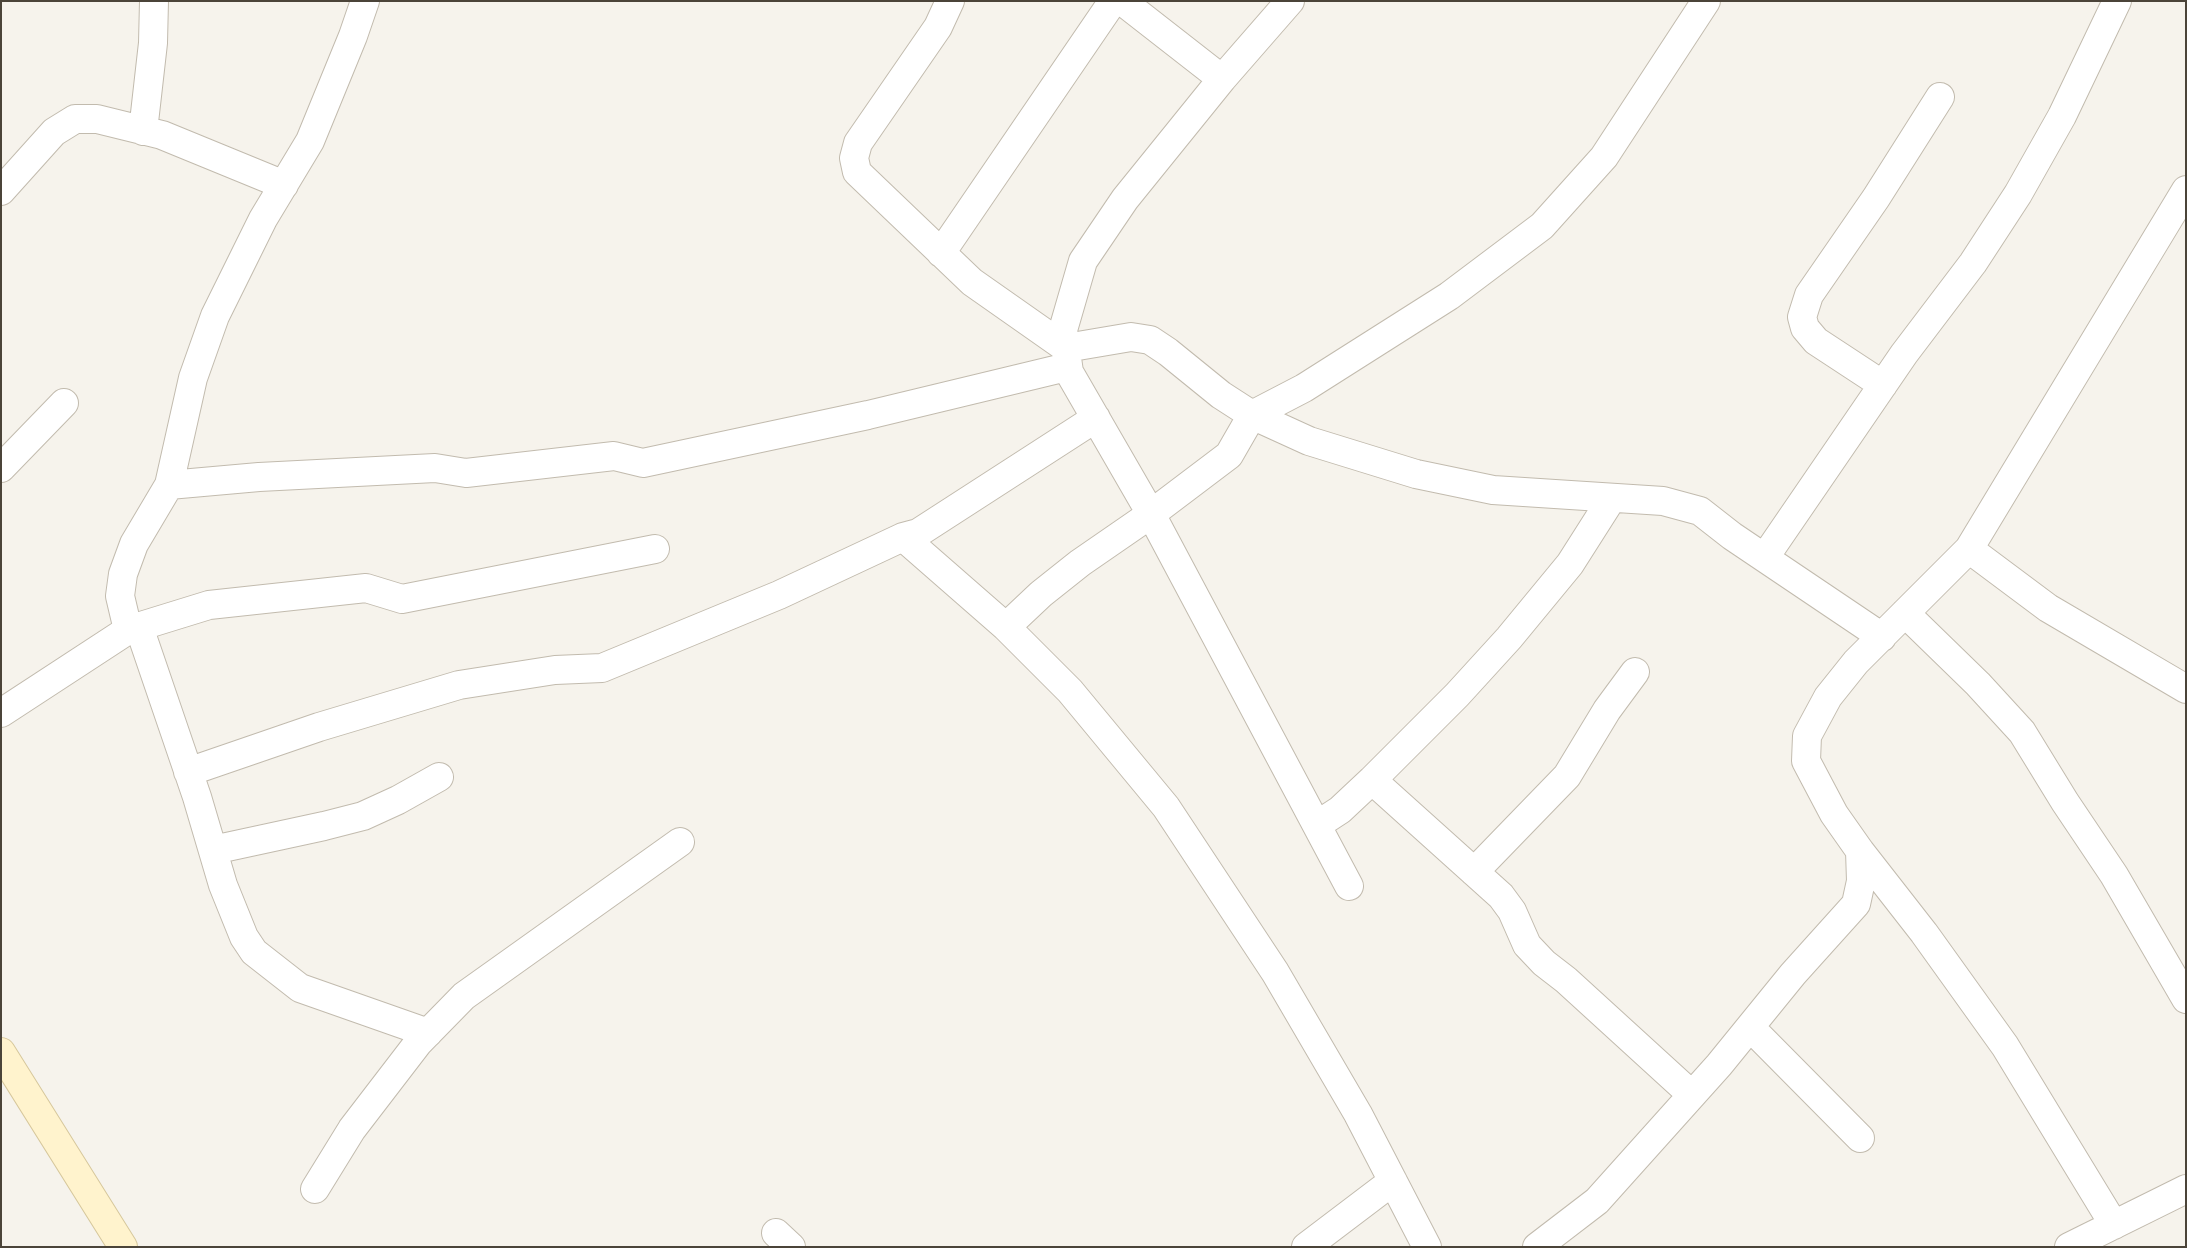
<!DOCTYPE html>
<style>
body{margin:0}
#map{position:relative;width:2187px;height:1248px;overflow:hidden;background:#f6f3ec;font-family:Overpass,sans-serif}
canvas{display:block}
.frame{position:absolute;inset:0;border:2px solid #4b4439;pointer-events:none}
</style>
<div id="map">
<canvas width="2187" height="1248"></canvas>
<div class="frame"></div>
</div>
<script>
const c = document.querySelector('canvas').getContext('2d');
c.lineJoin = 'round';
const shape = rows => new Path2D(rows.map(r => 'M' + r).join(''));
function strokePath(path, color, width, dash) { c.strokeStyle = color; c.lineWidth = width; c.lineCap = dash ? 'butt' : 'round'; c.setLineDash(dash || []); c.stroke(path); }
const street = shape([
 [950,1,938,27,858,143,854,158,857,172,972,282,1066,348,1131,337,1150,340,1168,352,1221,395,1252,415,1309,441,1416,474,1493,490,1663,501,1700,511,1732,536,1882,637],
 [1122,1,1222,79],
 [1290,1,1222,79,1125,199,1083,261,1063,330,1069,372,1151,514,1349,886],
 [143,131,153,43,154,1],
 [1,191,54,132,75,119,97,119,162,135,284,185],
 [941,253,1113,1],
 [1883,385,1816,341,1805,328,1802,317,1809,295,1876,198,1940,97],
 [1,468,64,403],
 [169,485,259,477,435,468,466,473,614,456,643,463,868,415,1067,367],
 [903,537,1006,627,1070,691,1166,807,1275,972,1358,1114,1427,1247],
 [1969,549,2186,190],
 [1765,557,1904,354,1973,263,2018,194,2062,116,2117,1],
 [1905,613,1978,684,2022,732,2065,802,2114,875,2186,999],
 [139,627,197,797,223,885,244,937,254,952,300,988,428,1033],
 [1006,627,1041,594,1080,563,1151,514,1229,455,1252,415,1304,388,1449,296,1542,226,1604,157,1706,1],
 [128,630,120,596,123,574,134,544,169,485,193,378,215,316,263,219,310,141,353,36,365,1],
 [1,713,128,630,209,605,366,588,402,599,655,549],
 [188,772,319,727,459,685,555,670,602,668,779,595,903,537,918,533,1096,418],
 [1372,780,1501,896,1512,911,1527,945,1544,963,1566,980,1692,1095],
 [1317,825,1340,810,1372,780,1457,695,1509,638,1570,564,1612,498],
 [213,850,324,826,363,816,398,800,439,777],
 [1860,851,1924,933,2005,1046,2114,1225],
 [1474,872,1567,776,1607,710,1635,672],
 [1750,1027,1860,1138],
 [315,1189,352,1129,418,1043,464,996,680,842],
 [776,1233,791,1247],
 [1306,1247,1393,1181],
 [1537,1247,1597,1201,1719,1065,1793,974,1856,904,1861,881,1860,851,1834,814,1806,761,1807,736,1828,697,1856,662,1969,549,2048,608,2186,689],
 [2069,1247,2186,1189]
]);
const secondary = shape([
 [1,1052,123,1247]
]);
strokePath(street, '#c2bbae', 30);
strokePath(secondary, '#d6c79b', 30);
strokePath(street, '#fff', 28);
strokePath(secondary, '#fff3cd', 28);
</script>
